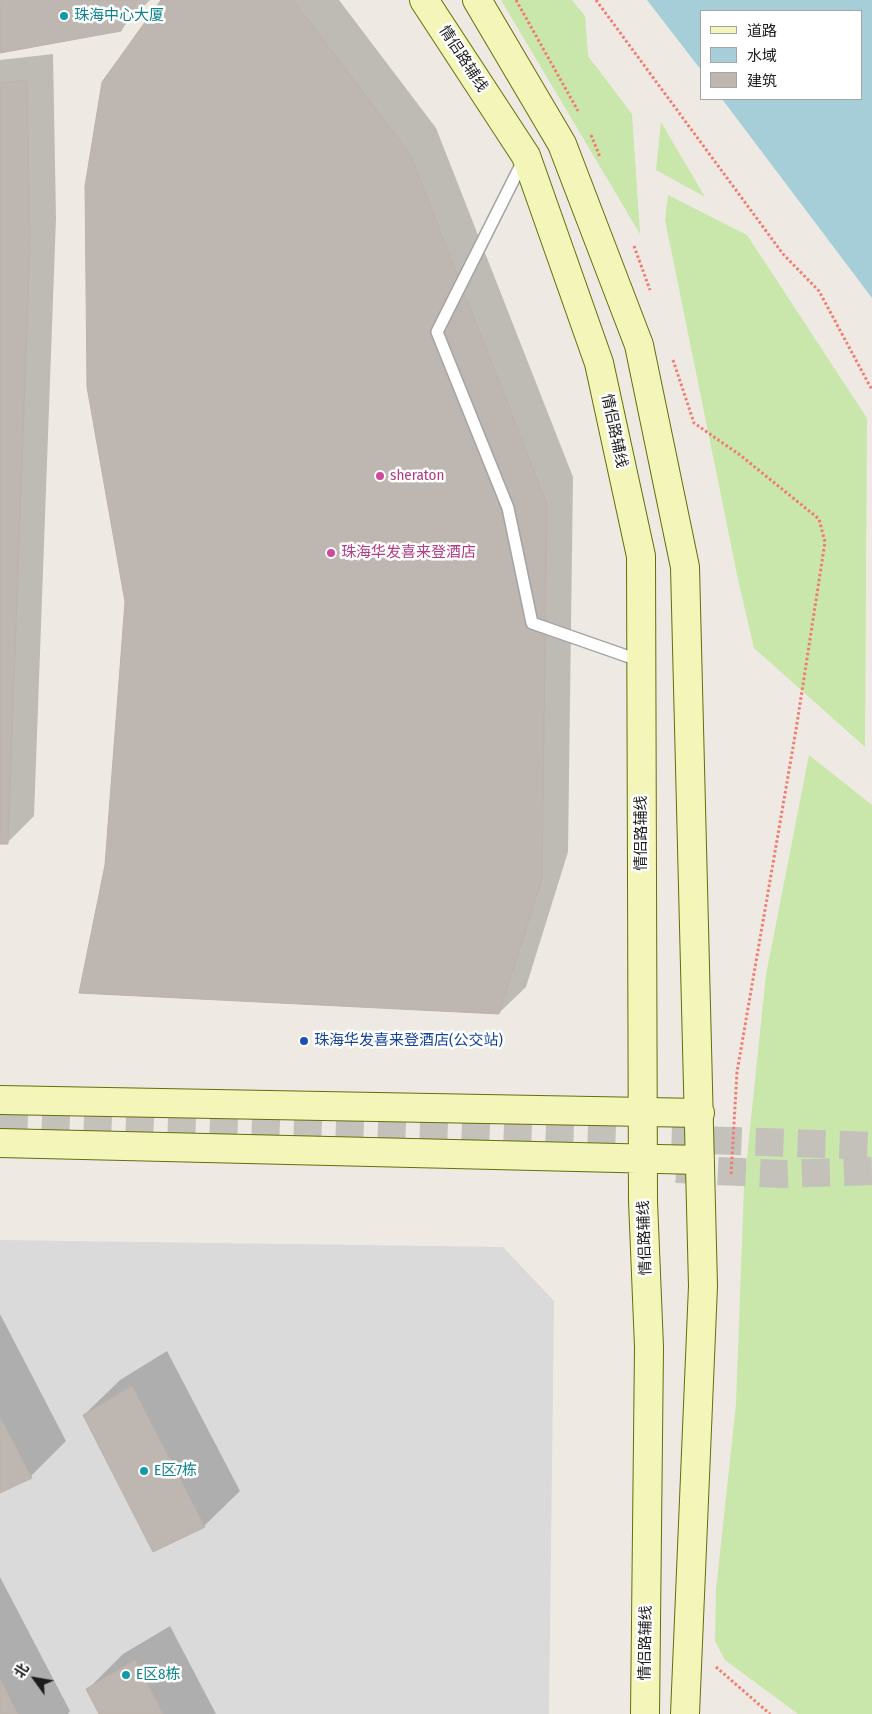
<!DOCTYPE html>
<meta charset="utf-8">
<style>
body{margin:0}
#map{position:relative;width:872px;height:1714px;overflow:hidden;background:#eeeae3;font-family:"Fira Sans Condensed","Noto Sans SC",sans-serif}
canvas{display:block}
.legend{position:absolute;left:700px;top:10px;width:162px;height:90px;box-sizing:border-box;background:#fff;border:1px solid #a5a5a5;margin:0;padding:6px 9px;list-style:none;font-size:15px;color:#1d1d1d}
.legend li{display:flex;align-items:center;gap:10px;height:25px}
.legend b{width:25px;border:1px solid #a5a5a5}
.north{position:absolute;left:10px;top:1654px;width:50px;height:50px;-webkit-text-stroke:4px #fff;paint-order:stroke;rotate:302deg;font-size:14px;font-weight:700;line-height:20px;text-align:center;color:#1d1d1d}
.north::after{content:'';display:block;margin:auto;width:18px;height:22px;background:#1d1d1d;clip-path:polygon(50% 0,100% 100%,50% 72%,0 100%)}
</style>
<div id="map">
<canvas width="872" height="1714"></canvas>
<ul class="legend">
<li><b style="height:6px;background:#f4f6b9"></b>道路</li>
<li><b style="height:14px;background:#a6ced9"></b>水域</li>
<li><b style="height:14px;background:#beb6b0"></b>建筑</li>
</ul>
<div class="north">北</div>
</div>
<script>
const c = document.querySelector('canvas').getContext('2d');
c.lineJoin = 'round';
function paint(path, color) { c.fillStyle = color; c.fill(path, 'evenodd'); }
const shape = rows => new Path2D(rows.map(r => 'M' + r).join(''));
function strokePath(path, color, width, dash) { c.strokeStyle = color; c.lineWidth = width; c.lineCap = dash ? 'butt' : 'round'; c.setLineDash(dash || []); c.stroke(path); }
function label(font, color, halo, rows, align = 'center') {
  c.font = font + ' "Fira Sans Condensed","Noto Sans SC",sans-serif'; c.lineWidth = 5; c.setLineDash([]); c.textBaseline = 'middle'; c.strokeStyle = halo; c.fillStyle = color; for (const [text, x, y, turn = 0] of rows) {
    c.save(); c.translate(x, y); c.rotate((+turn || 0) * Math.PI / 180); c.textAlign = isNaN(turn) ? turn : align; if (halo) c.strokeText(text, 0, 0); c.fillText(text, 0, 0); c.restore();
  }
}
paint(shape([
 [0,1240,503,1247,554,1301,549,1714,0,1714]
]), '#dbdada');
paint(shape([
 [501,0,572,0,585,16,588,56,632,114,640,234],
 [661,122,705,197,656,170],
 [668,195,747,235,867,418,865,747,754,648,739,584,665,220],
 [809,755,872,805,872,1714,798,1714,725,1660,715,1641,716,1590,736,1404,744,1186,766,975]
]), '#c9e6ab');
paint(shape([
 [647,0,872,0,872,298,722,99,861,99,861,11,701,11,701,70]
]), '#a6ced9');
paint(shape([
 [0,0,150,0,120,30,0,52],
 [163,0,339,0,436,128,573,477,568,852,526,987,499,1013,106,865,127,602],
 [53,54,56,218,34,816,7,843,0,843,0,60],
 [0,1314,66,1441,31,1476,0,1491],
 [167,1351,240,1491,204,1526,84,1415,120,1380],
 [0,1577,70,1711,68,1714,0,1714],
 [170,1626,216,1714,100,1714,88,1689,123,1654]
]), '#0003');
const building = shape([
 [0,0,137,0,121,31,0,53,0,0],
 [161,0,293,0,410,154,547,504,542,879,499,1014,79,993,105,865,125,602,87,387,85,186,102,82,161,0],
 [27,80,30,245,8,844,0,844,0,83,27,80],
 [132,1386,205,1527,153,1552,83,1415,132,1386],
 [0,1417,32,1478,0,1493,0,1417],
 [135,1660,163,1714,99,1714,86,1689,135,1660],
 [0,1679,18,1714,0,1714,0,1679]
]);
paint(building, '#beb6b0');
strokePath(building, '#beb1a6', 1);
strokePath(shape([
 [0,1115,872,1146],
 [676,1169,782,1174,872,1171]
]), '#c4c1bb', 28, [28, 14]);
const service = shape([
 [524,159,437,332,508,508,532,623,641,661]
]);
const secondary = shape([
 [424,0,526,156,599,363,641,556,643,1201,649,1347,645,1714],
 [477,0,562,144,639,345,685,567,703,1286,685,1714],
 [0,1100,700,1113],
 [0,1143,700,1160]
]);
strokePath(service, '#a4a4a4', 14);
strokePath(secondary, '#646e0a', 30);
strokePath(shape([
 [516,0,578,111],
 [596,0,783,254,819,291,872,390],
 [591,135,600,157],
 [634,246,650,290],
 [673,360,694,423,740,455,819,519,825,542,796,730,737,1072,731,1175],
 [716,1667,770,1714]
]), '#f27b70', 3, [2.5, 2.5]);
strokePath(service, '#fff', 11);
strokePath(secondary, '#f4f6b9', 28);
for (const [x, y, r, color] of [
 [64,16,5,"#0f9aa8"],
 [380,476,5,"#d1479c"],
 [331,553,5,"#d1479c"],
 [304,1041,5,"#1a4fb4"],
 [144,1471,5,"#0f9aa8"],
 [126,1675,5,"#0f9aa8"]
]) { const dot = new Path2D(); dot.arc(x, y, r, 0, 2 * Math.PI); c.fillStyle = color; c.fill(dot); strokePath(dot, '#fff', 2); }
label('15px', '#0d838f', '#fff', [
 ["珠海中心大厦",74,16],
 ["E区7栋",154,1471],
 ["E区8栋",136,1675]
], 'left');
label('15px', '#1d1d1d', '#fff', [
 ["情侣路辅线",463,59,57],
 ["情侣路辅线",614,431,78],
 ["情侣路辅线",642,833,-90],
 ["情侣路辅线",645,1238,-92],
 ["情侣路辅线",646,1643,-89]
]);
label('15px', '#b23c85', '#fff', [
 ["sheraton",390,476],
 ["珠海华发喜来登酒店",341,553]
], 'left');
label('15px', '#164399', '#fff', [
 ["珠海华发喜来登酒店(公交站)",314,1041]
], 'left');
</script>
